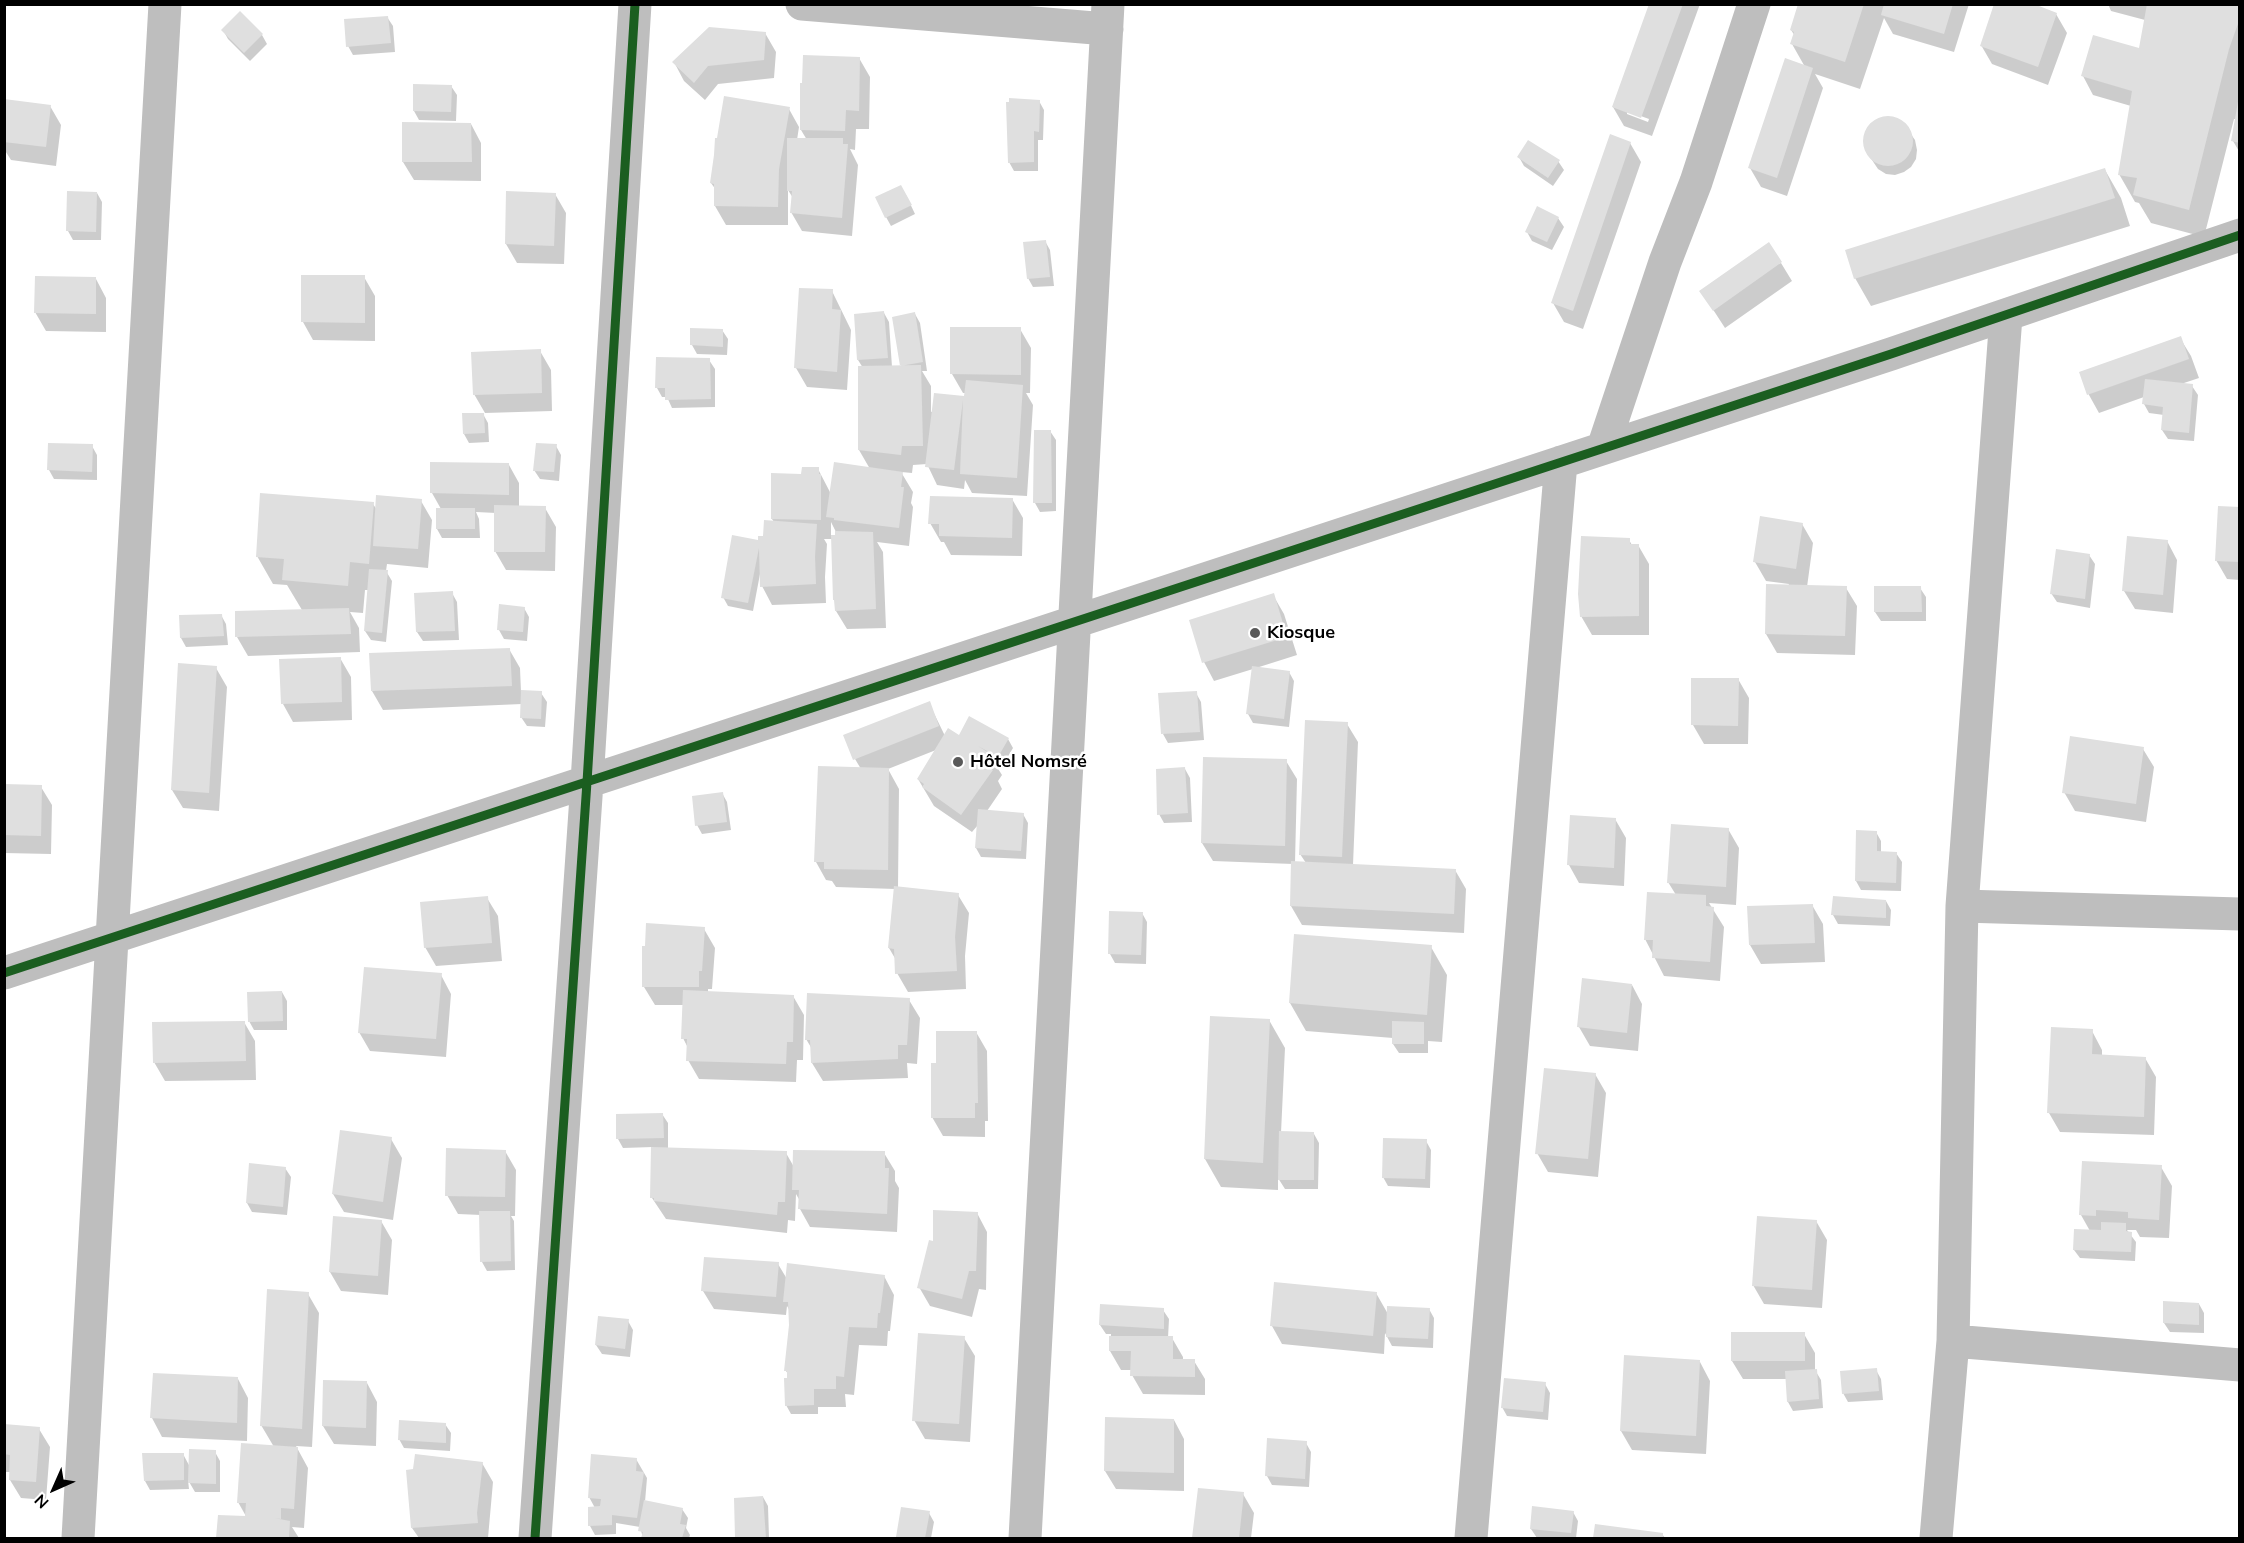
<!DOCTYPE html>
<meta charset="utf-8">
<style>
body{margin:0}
#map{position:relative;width:2244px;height:1543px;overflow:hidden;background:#fff;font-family:Mulish,sans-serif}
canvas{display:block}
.frame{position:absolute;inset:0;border:6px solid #000;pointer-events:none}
.north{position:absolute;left:24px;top:1459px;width:60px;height:60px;-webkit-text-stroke:4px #fff;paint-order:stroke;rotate:225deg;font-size:16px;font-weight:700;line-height:24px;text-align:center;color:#000}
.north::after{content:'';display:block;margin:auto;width:21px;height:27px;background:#000;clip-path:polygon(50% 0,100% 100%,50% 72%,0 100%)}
</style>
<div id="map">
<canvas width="2244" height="1543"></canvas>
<div class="frame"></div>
<div class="north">N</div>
</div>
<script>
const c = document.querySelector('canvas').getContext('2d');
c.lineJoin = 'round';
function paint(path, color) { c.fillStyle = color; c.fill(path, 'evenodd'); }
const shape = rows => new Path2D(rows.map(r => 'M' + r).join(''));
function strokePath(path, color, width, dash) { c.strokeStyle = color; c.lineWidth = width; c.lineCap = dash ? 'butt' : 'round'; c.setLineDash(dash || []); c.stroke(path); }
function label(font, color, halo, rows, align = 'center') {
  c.font = font + ' Mulish,sans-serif'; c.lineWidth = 5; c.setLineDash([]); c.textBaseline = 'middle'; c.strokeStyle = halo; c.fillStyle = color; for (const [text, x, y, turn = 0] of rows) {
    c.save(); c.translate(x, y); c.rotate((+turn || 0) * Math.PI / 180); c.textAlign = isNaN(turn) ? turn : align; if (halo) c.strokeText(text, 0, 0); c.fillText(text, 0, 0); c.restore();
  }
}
paint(shape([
 [1651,4,1700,4,1652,136,1624,126,1613,107],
 [1627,111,1649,119,1648,122,1627,114],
 [1799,4,1969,4,1954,52,1893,34,1884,18,1860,89,1815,74,1823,88,1787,196,1761,187,1750,168,1805,67,1792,44,1795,36,1791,30],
 [2108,4,2240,4,2240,153,2233,141,2237,119,2234,119,2204,237,2151,223,2139,203,2135,202,2119,174,2131,106,2093,95,2083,76,2140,50,2145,20,2111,11],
 [2056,14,2067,33,2048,85,1992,64,1981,45],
 [387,17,393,26,395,52,353,55,348,46],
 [223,30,262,35,267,44,250,61,228,39],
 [765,33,776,52,774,78,718,84,705,100,684,81,674,62],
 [859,58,870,77,869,129,856,129,855,150,850,149,858,165,852,236,802,231,791,212,793,198,788,190,788,225,726,225,715,206,716,190,711,183,789,109,799,127,797,140,807,140,801,130],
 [415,86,451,86,457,95,456,121,419,120,414,111],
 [4,101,50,106,61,125,56,166,11,160,4,149],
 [1039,101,1044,110,1043,140,1038,140,1038,171,1014,171,1009,162],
 [1886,117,1895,119,1903,123,1915,140,1917,150,1916,159,1911,167,1904,172,1895,175,1886,174,1878,169,1866,151,1864,142,1865,133,1870,125,1878,120],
 [471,124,481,143,481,181,414,180,403,162],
 [1630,143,1641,162,1583,329,1564,322,1553,303],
 [1519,157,1558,161,1564,170,1553,186,1524,166],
 [2105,170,2121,198,2130,226,1871,306,1855,278],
 [97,193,102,202,101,240,73,240,68,231],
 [555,194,566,213,564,264,517,263,506,244],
 [906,195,915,214,891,226,886,217],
 [1558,218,1564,227,1552,250,1532,241,1527,232],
 [1045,241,1050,250,1054,286,1033,287,1028,278],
 [1781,263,1792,281,1725,328,1701,291],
 [364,277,375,296,375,341,313,340,303,322],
 [96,279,106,298,106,332,46,331,35,312],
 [832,291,851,330,847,390,807,387,796,368],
 [884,313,889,322,892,367,902,367,915,314,920,323,927,371,922,371,931,386,931,412,965,398,966,393,963,393,952,374,1020,329,1031,348,1030,393,1026,393,1033,405,1027,496,972,493,965,480,964,489,937,485,927,464,913,465,912,473,901,472,913,492,911,503,913,507,909,546,877,542,883,552,886,628,847,629,836,611,833,539,824,539,827,544,825,577,826,603,772,605,762,586,760,574,753,611,728,606,723,597,765,538,774,522,772,519,803,475,818,469,831,494,870,469,859,450,863,368,858,360],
 [831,522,836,532,836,536,831,537],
 [722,330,728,339,727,355,697,354,692,345],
 [2180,338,2191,356,2199,378,2181,384,2192,386,2198,395,2194,441,2168,439,2162,430,2164,415,2149,413,2144,404,2144,397,2099,413,2089,395,2081,373],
 [540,351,551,370,552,411,485,413,474,394],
 [709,360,715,369,715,407,672,408,667,397,662,397,657,388],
 [483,414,488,423,489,442,469,443,464,434],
 [1050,431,1056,440,1056,511,1040,512,1035,503],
 [92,446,97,455,97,480,54,479,49,470],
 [556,446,561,455,559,481,540,479,534,470],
 [509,465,519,483,519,507,545,508,556,527,555,571,506,570,495,551,496,513,476,512,479,519,480,538,442,538,437,529,441,509,432,493],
 [1012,499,1023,518,1022,556,951,555,944,542,941,542,930,523],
 [421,501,432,520,428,568,387,564,386,571,392,581,386,642,371,640,365,631,369,590,365,590,363,613,350,612,359,628,360,652,248,656,237,637,302,610,287,585,273,584,257,556,373,504,377,510],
 [2240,508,2240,580,2227,579,2216,560],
 [1802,524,1813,543,1807,587,1846,588,1857,606,1855,655,1777,653,1766,634,1789,584,1766,581,1755,562],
 [1629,540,1632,545,1638,545,1649,564,1649,635,1592,635,1581,616],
 [2167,541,2177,560,2173,613,2135,609,2124,591],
 [2089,555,2095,564,2090,608,2057,602,2051,593],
 [1920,588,1926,597,1926,621,1881,621,1875,612],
 [452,593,457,602,459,640,423,641,417,632],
 [1273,595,1284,614,1297,655,1256,668,1289,672,1294,681,1289,727,1253,723,1248,714,1253,669,1214,681,1204,662],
 [524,608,529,617,527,641,504,639,499,630],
 [221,615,226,624,228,645,186,647,181,638,180,617],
 [509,649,520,668,521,692,541,693,547,702,545,727,527,726,521,717,522,704,383,710,372,691],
 [340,658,351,677,352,720,293,722,283,704],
 [216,668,227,687,219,811,183,808,172,790],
 [1738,679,1749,698,1748,744,1704,744,1693,725],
 [1196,693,1201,702,1204,740,1168,743,1163,734],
 [929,703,945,736,1008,739,1013,748,1003,765,992,759,1002,775,998,781,1002,789,987,811,1023,814,1028,823,1026,859,981,857,976,848,978,825,972,832,934,806,918,779,936,750,888,769,899,789,898,888,958,895,969,913,965,956,966,989,908,992,897,973,896,960,889,948,895,889,836,887,832,881,826,880,816,862,861,769,855,759],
 [1347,724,1358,742,1353,865,1455,870,1466,889,1464,933,1302,925,1291,906,1293,864,1213,861,1202,843,1286,761,1297,779,1295,863,1306,863,1300,854],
 [2143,749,2154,767,2146,822,2075,811,2064,792],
 [1185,769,1190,778,1192,822,1164,823,1159,814],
 [4,786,41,787,52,805,51,854,4,853],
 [722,793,727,802,731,830,702,834,697,825],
 [1615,819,1626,838,1624,886,1579,883,1569,865],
 [1728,829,1739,848,1736,905,1709,903,1724,927,1720,981,1664,976,1645,939,1676,895,1668,882],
 [1876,832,1881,841,1881,853,1896,853,1902,862,1901,891,1861,890,1856,881],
 [487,898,498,916,502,961,436,966,425,947],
 [1886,901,1891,910,1890,926,1838,924,1833,915],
 [1812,905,1823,924,1825,962,1761,964,1750,945],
 [1142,913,1147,922,1146,964,1115,963,1110,954],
 [704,929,715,948,712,989,708,989,708,993,793,996,804,1015,803,1060,797,1060,796,1082,699,1079,688,1060,688,1048,683,1038,684,1005,655,1005,644,987],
 [1431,947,1447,975,1442,1042,1428,1041,1428,1053,1399,1053,1393,1044,1393,1038,1306,1031,1290,1003],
 [441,975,451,994,446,1057,370,1051,359,1032],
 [1632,985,1642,1004,1638,1051,1590,1046,1579,1027],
 [282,992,287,1001,287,1030,254,1030,249,1021],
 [909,1000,920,1018,917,1064,907,1063,908,1078,823,1081,812,1063,812,1049,806,1039],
 [1269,1020,1285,1048,1281,1133,1314,1134,1319,1143,1318,1189,1285,1189,1278,1178,1278,1190,1221,1187,1205,1159],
 [244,1022,255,1041,256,1080,165,1081,154,1062],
 [2092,1031,2102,1050,2102,1056,2145,1058,2156,1077,2154,1135,2060,1132,2049,1113],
 [976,1032,987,1051,988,1121,985,1121,985,1137,943,1136,932,1117,938,1064],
 [1595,1074,1606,1093,1598,1177,1548,1172,1537,1153],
 [662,1114,668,1123,668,1149,786,1153,794,1167,884,1153,895,1171,895,1181,899,1188,897,1232,810,1227,800,1209,800,1201,796,1194,795,1221,788,1220,787,1233,666,1219,652,1198,653,1147,623,1148,618,1139],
 [391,1139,402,1158,393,1220,344,1212,333,1194],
 [1426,1141,1431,1150,1430,1188,1388,1186,1383,1177],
 [505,1151,516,1170,515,1216,511,1216,514,1221,515,1270,487,1271,482,1262,481,1215,458,1214,447,1195],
 [2084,1163,2161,1167,2172,1186,2169,1238,2140,1237,2136,1230,2127,1230,2136,1242,2135,1261,2080,1258,2074,1250,2090,1231,2081,1215],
 [285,1168,291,1177,287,1215,252,1212,247,1203],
 [977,1213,987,1232,986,1290,979,1289,972,1317,930,1306,919,1287,934,1243],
 [334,1218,381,1221,392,1240,388,1295,341,1291,330,1272],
 [1816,1221,1827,1240,1822,1308,1764,1304,1753,1285],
 [778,1264,787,1279,884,1276,894,1295,890,1331,888,1331,887,1346,859,1345,854,1395,845,1394,846,1407,818,1407,818,1414,791,1414,786,1405,788,1374,786,1371,790,1325,790,1311,787,1306,786,1315,714,1309,703,1291],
 [1376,1293,1388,1314,1429,1309,1434,1318,1433,1348,1392,1346,1385,1333,1384,1354,1282,1344,1272,1326],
 [308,1294,319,1313,312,1447,296,1446,308,1468,304,1528,292,1527,299,1538,217,1538,219,1516,247,1518,238,1502,274,1447,261,1425],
 [2199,1304,2204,1313,2204,1333,2170,1332,2164,1323],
 [1163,1310,1169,1319,1168,1338,1172,1338,1183,1357,1183,1360,1194,1361,1205,1379,1205,1395,1143,1394,1132,1375,1132,1370,1121,1370,1110,1351,1111,1334,1106,1334,1100,1325],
 [628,1321,633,1330,630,1357,602,1354,596,1345],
 [1804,1334,1815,1353,1815,1370,1821,1380,1823,1408,1793,1411,1788,1402,1787,1379,1743,1379,1732,1361],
 [964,1338,975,1356,970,1442,925,1439,914,1420],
 [1626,1356,1700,1362,1710,1381,1706,1454,1632,1450,1621,1431],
 [1876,1370,1881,1379,1883,1400,1848,1402,1843,1393],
 [238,1379,248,1398,247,1441,162,1437,152,1418],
 [367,1383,377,1402,376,1446,334,1444,323,1426],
 [1545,1384,1550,1393,1548,1420,1507,1416,1502,1407],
 [1174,1420,1184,1439,1184,1491,1116,1489,1105,1471],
 [445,1424,451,1433,450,1451,404,1448,399,1439],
 [4,1426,39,1429,50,1447,46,1500,21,1498,10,1480,11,1472,4,1472],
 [1306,1443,1311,1452,1309,1487,1272,1485,1267,1476],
 [215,1452,220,1461,220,1492,195,1492,188,1480,189,1489,150,1490,145,1481,183,1454,190,1467],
 [636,1459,647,1478,645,1502,682,1509,688,1518,686,1528,690,1535,689,1538,643,1538,640,1527,616,1523,616,1534,595,1535,590,1526,595,1508,589,1497],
 [482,1463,493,1482,488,1538,419,1538,412,1528],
 [1199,1489,1243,1494,1254,1513,1251,1538,1193,1538],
 [763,1497,768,1506,769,1538,737,1538,735,1499],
 [1573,1512,1578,1521,1576,1538,1537,1538,1531,1529],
 [929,1513,934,1522,931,1538,899,1538,897,1537],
 [1596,1526,1662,1534,1665,1538,1595,1538]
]), '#0003');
paint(shape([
 [1649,4,1683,4,1641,118,1612,107],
 [1798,4,1864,4,1845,62,1790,44,1794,32,1790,30],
 [1884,4,1953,4,1944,34,1881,15],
 [1994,4,2034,4,2057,13,2038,67,1980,46],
 [2147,4,2240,4,2240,18,2229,49,2189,210,2133,195,2137,178,2118,175,2132,91,2081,76,2093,35,2139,48],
 [240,11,263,34,244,53,221,30],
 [388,16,391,43,346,47,344,19],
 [709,27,766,32,764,60,708,66,694,83,672,62],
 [803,55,860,57,859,111,846,110,845,131,800,130,800,83,802,83],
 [1785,58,1813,68,1777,178,1748,168],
 [413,84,452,85,451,112,413,111],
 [724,96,790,107,779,169,778,207,714,206,714,184,710,183,714,155,715,138,717,138],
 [1009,98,1040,100,1039,132,1034,131,1034,162,1008,163,1006,102,1009,102],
 [4,99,51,105,46,147,4,142],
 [2238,102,2240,102,2240,143,2231,141],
 '1863 141a25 25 0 1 1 50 0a25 25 0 1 1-50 0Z',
 [402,122,471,123,472,162,402,162],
 [1610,134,1631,142,1573,311,1551,303],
 [787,138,843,138,843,144,848,144,842,218,790,213,792,191,787,191],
 [1528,140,1560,160,1548,178,1517,157],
 [2105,168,2115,198,1854,279,1845,250],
 [901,185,912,205,885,218,875,197],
 [67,191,97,192,96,232,66,231],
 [506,191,556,193,554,246,505,244],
 [1537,206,1559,217,1547,242,1525,232],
 [1046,240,1050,277,1027,279,1023,242],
 [1769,242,1782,262,1713,311,1699,291],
 [301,275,365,275,365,323,301,322],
 [35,276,96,277,96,314,34,313],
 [799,288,833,289,832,309,841,310,837,372,794,368],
 [884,311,888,358,857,360,854,314],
 [915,312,923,362,900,366,892,317],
 [950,327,1021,327,1021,375,950,374],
 [690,328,723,329,723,347,690,345],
 [2181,336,2189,359,2087,395,2079,372],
 [541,349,542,393,473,395,471,352],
 [656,357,710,358,711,399,665,400,665,388,655,388],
 [921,365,923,446,902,446,901,455,858,450,858,366],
 [2145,379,2193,384,2189,433,2161,430,2163,407,2142,404],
 [966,380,1023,385,1017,478,960,474,963,400,954,470,925,467,934,393,964,396],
 [462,413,484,413,485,433,463,434],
 [1034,430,1051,430,1052,503,1033,503],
 [48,443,93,444,92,472,47,470],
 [536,443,557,444,554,472,533,471],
 [430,462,509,463,509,495,430,493],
 [834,462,903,472,901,487,904,487,899,528,834,520,834,518,826,517],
 [802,467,819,467,819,474,821,474,821,520,771,519,771,473,801,474],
 [260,493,374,502,369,564,350,562,348,586,282,580,284,559,256,557],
 [376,495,422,499,418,549,373,546],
 [930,496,1013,498,1012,538,939,536,939,524,928,524],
 [494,505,546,506,545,552,494,552],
 [2218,506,2240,507,2240,562,2215,561],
 [436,508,475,508,475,529,436,529],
 [1760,516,1803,523,1796,569,1753,562],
 [764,520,817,524,815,557,816,584,760,587,759,548,748,603,721,598,732,535,758,540,758,536,763,536],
 [835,531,873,532,876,609,835,611,834,600,833,600,831,535,835,535],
 [1581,536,1630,538,1630,544,1639,544,1639,616,1580,617,1578,594],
 [2127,536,2168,540,2163,595,2122,591],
 [2056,549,2090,554,2085,599,2050,594],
 [369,569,388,570,382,633,364,631],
 [1766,584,1847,586,1845,636,1765,634],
 [1874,586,1921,586,1922,612,1874,612],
 [453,591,455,631,416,632,414,593],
 [1274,593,1287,637,1202,663,1189,620],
 [499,604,525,607,523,632,497,630],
 [349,608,351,634,235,637,235,611],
 [222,614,224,636,180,638,179,615],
 [510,648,512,686,371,691,369,653],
 [341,657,342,702,281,704,279,659],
 [178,663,217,666,209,793,171,790],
 [1252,666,1290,671,1284,719,1246,714],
 [1691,678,1739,678,1738,726,1691,725],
 [521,690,542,691,541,719,520,718],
 [1197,691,1200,732,1161,734,1158,693],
 [930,701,939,726,853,760,843,735],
 [969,716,1009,738,998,757,978,746,992,755,986,765,993,770,961,815,922,787,924,784,917,779,948,728,959,735],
 [1305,720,1348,722,1342,857,1299,855],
 [2070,736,2144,747,2136,804,2062,793],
 [1203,757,1287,759,1285,846,1201,843],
 [818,766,889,768,888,870,824,869,824,862,814,862],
 [1185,767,1188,813,1157,815,1156,769],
 [4,784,42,785,41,836,4,835],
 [723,792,727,822,695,826,692,796],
 [978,809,1024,813,1021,851,975,848],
 [1570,815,1616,818,1614,868,1567,865],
 [1671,824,1729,828,1726,887,1667,883],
 [1856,830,1877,831,1877,851,1897,852,1896,883,1855,881],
 [1291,861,1456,869,1454,914,1290,906],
 [894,886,959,893,955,937,957,971,895,974,894,949,888,948],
 [1647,892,1706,895,1706,906,1714,907,1710,962,1652,958,1653,940,1644,940],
 [488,896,492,943,424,948,420,902],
 [1833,896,1886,900,1886,918,1831,915],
 [1813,904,1815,943,1749,945,1747,906],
 [1109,911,1143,912,1141,955,1108,954],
 [646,923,705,927,702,971,699,971,699,987,642,987,642,946,645,946],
 [1294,934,1432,945,1427,1015,1289,1003],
 [364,967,442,973,436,1039,358,1033],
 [1582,978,1632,984,1627,1033,1577,1027],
 [683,990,794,995,793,1042,787,1042,786,1064,686,1061,687,1039,681,1039],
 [282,991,283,1021,248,1022,247,992],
 [807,993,910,998,907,1045,898,1045,898,1059,811,1063,810,1040,805,1040],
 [1210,1016,1270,1019,1263,1163,1204,1159],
 [245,1021,246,1061,153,1063,152,1022],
 [1392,1021,1424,1022,1424,1044,1392,1044],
 [2051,1027,2093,1029,2092,1054,2146,1057,2144,1117,2047,1113],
 [936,1031,977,1031,978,1103,975,1103,975,1118,931,1118,931,1063,936,1063],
 [1544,1068,1596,1073,1588,1159,1535,1154],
 [663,1113,664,1138,616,1139,616,1114],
 [340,1130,392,1137,383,1202,332,1194],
 [1279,1131,1314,1132,1314,1180,1278,1180],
 [1383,1138,1427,1139,1425,1179,1382,1178],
 [651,1147,787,1151,785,1202,778,1202,777,1215,654,1201,654,1198,650,1198],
 [446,1148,506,1150,505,1197,445,1196],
 [793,1150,885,1151,885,1168,889,1168,887,1214,798,1209,799,1190,792,1190],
 [2082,1161,2162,1165,2159,1220,2128,1218,2128,1212,2096,1210,2096,1216,2079,1215],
 [249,1163,286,1167,283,1207,246,1203],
 [933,1210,978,1212,976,1271,969,1271,962,1299,917,1288,929,1240,933,1241],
 [479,1211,510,1211,511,1261,480,1262],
 [333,1216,382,1220,378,1276,329,1272],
 [1757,1216,1817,1220,1812,1290,1752,1286],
 [2101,1222,2126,1223,2126,1231,2132,1232,2131,1252,2073,1250,2074,1229,2101,1230],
 [704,1257,779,1262,776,1297,701,1291],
 [787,1263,885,1275,880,1313,878,1313,877,1328,849,1327,844,1377,836,1376,836,1389,814,1389,814,1405,785,1406,784,1378,787,1378,787,1371,784,1371,789,1325,788,1302,783,1302],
 [1274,1282,1377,1292,1373,1336,1270,1326],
 [267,1289,309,1292,302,1429,260,1426],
 [2163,1301,2199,1303,2199,1325,2163,1323],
 [1100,1304,1164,1308,1164,1329,1099,1325],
 [1387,1306,1430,1308,1428,1339,1386,1337],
 [598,1316,629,1319,625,1349,595,1345],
 [1731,1332,1805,1332,1805,1361,1731,1361],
 [918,1333,965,1336,959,1424,912,1421],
 [1109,1336,1173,1336,1173,1359,1195,1359,1195,1377,1130,1376,1131,1351,1109,1351],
 [1624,1355,1700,1360,1696,1436,1620,1431],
 [1877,1368,1879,1391,1842,1394,1840,1371],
 [1817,1369,1819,1399,1787,1402,1785,1371],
 [153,1373,238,1377,237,1423,150,1418],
 [1504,1378,1546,1382,1543,1412,1501,1408],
 [323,1380,367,1381,366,1428,322,1426],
 [1105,1417,1174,1419,1174,1473,1104,1471],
 [399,1420,446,1423,446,1443,398,1440],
 [4,1424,40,1427,36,1482,9,1480,10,1455,4,1454],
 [1267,1438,1307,1441,1305,1479,1265,1476],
 [241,1443,298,1447,294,1509,281,1508,281,1519,274,1518,290,1521,289,1538,216,1538,218,1515,245,1516,246,1503,237,1503],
 [189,1449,216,1450,216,1484,188,1483],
 [142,1453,184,1453,184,1480,144,1481],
 [415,1454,483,1462,477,1513,478,1523,411,1528,406,1470,413,1469],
 [591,1454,637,1458,636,1471,644,1472,637,1518,612,1515,612,1525,588,1526,588,1507,600,1506,601,1499,588,1498],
 [1198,1488,1244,1492,1239,1538,1192,1538],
 [763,1496,766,1538,735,1538,734,1498],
 [644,1500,683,1508,680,1524,686,1525,682,1538,641,1538,643,1532,638,1531],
 [1532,1506,1574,1511,1571,1533,1530,1529],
 [901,1507,930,1511,925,1538,896,1537],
 [1595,1524,1663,1533,1663,1538,1593,1538]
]), '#dfdfdf');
strokePath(shape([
 [802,4,1107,29],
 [1603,448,1665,262,1696,182,1754,4],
 [1962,906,2240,914],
 [4,973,1891,354,2240,235],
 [1953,1341,2240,1365],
 [78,1538,165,4],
 [535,1538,587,782,635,4],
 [1025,1538,1108,4],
 [1471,1538,1561,462],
 [1936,1538,1953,1341,1962,906,2006,316]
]), '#bebebe', 33);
strokePath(shape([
 [4,973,1891,354,2240,235],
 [535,1538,587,782,635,4]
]), '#1b5e20', 9);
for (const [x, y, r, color] of [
 [1255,633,6,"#595959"],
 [958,762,6,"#595959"]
]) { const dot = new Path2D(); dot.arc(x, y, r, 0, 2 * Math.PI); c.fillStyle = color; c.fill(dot); strokePath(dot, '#fff', 2); }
label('bold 18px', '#000', '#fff', [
 ["Kiosque",1267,633],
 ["Hôtel Nomsré",970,762]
], 'left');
</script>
